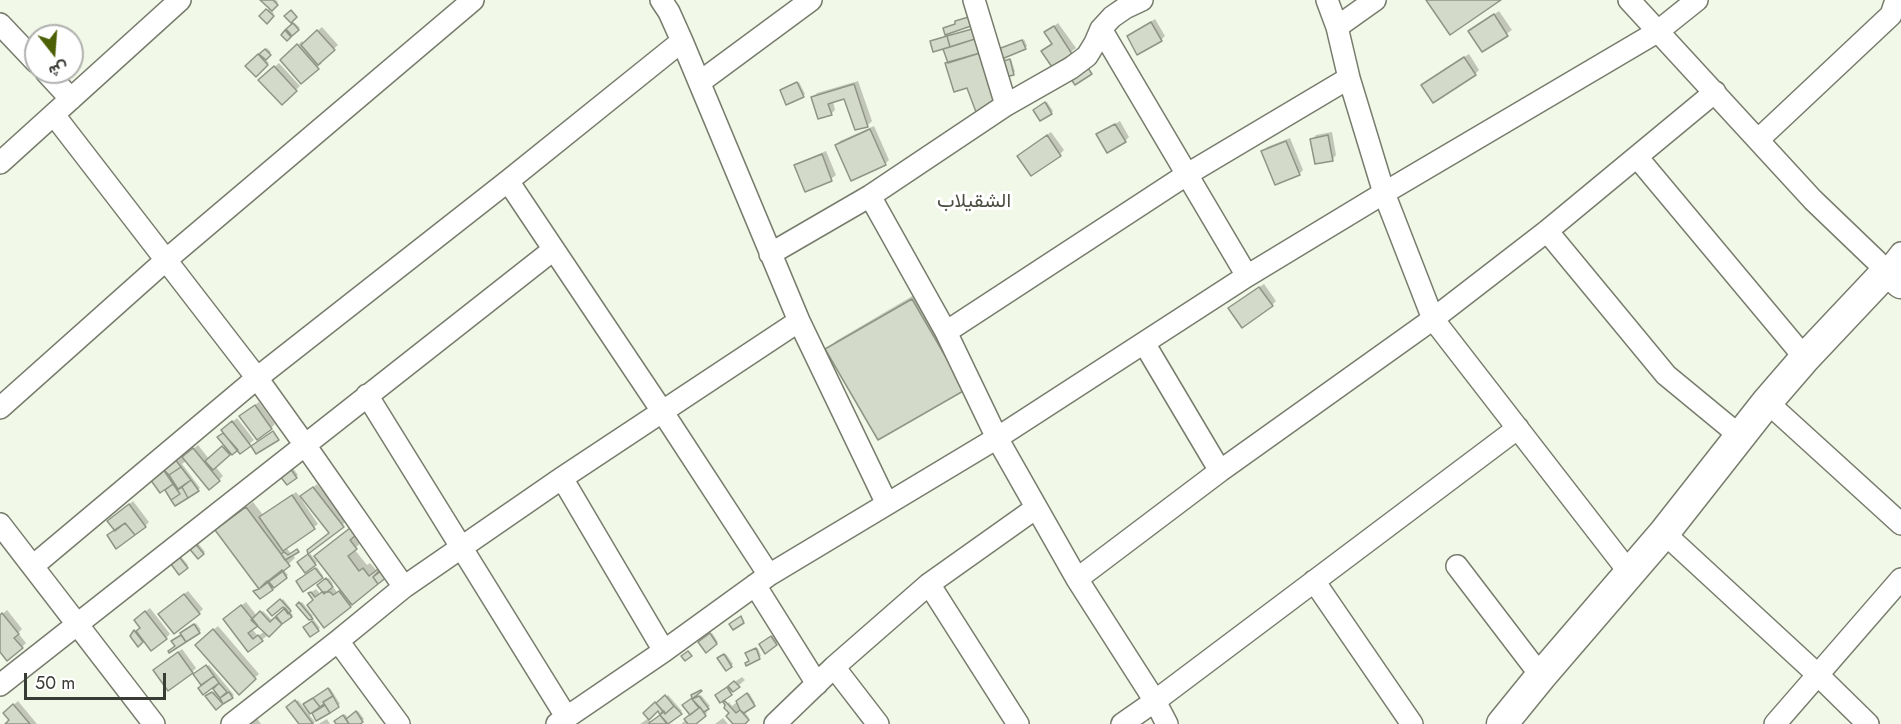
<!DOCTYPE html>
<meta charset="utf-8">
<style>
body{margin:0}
#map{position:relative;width:1901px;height:724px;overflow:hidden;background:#f2f8e7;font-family:Jost,Vazirmatn,sans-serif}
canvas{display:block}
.north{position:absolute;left:24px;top:24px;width:60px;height:60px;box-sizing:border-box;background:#fff;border:2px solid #b0b1ae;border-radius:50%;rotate:163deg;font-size:16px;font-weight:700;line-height:24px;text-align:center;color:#393b35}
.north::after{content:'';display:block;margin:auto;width:21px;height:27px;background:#4d5f05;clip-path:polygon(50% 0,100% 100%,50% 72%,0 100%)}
.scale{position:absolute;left:24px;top:673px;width:142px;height:27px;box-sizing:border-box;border:3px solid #393b35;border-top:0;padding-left:8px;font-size:18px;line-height:21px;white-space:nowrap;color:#393b35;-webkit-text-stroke:4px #fff;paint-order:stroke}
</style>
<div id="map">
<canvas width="1901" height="724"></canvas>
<div class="north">ش</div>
<div class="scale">50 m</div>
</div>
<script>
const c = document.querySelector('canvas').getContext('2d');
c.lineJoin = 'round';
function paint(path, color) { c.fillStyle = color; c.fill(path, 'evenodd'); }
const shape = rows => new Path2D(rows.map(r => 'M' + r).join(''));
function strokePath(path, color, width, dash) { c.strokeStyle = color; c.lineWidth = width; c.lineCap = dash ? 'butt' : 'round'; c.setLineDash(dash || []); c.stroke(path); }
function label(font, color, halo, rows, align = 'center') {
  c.font = font + ' Jost,Vazirmatn,sans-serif'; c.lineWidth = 6; c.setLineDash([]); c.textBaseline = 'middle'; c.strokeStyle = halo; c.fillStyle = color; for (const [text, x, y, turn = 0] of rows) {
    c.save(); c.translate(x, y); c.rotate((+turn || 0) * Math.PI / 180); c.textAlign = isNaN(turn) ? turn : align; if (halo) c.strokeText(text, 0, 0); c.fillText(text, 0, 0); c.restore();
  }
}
paint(shape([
 [262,0,276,0,278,2,271,10,274,14,267,22,261,16,270,7],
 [1499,11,1512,30,1483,50,1470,31],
 [1155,19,1165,36,1161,40,1129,36],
 [295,23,300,28,287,39,283,35],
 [1058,23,1076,48,1053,65,1043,51,1054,43,1046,32],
 [322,27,338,45,320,61,322,63,302,82,282,60,302,41,304,43],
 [1024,39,1027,46,1025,48,998,59,997,50],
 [267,48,271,52,265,59,269,63,256,75,247,66],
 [1469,54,1479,70,1475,74,1427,81],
 [1011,59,1015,72,1013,73,1001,61],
 [279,63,300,86,282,103,260,80],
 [858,81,872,121,868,125,856,128,845,97,833,101,835,110,831,114,813,97,817,93],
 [799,82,805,94,803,96,782,90],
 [1047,102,1053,111,1051,113,1036,109],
 [1120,121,1129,137,1125,141,1098,134],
 [874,126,889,160,885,164,836,146,840,141],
 [1051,132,1064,150,1060,154,1023,152],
 [1332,132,1336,155,1332,160,1312,140,1316,135],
 [1290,138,1303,170,1299,174,1263,152,1267,147],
 [826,151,836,175,831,179,796,166,800,162],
 [1264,284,1276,301,1272,305,1234,304],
 [921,291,973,380,827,349,836,341],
 [259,402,275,424,271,428,245,412],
 [237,418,254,440,240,452,238,448,231,452,215,466,223,476,219,480,187,460,182,464,200,488,176,504,165,487,152,479,182,455,184,457,198,445,209,459,226,445,219,437,225,432,227,426],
 [166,470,182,492,180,494,163,472],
 [292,467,298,475,287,483,281,475],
 [317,484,347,521,331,533,303,497,301,499,318,524,286,547,291,554,299,549,292,554,295,558,283,569,288,575,272,589,255,591,260,588,217,530,253,502,263,515,296,492,301,498],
 [133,501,149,522,145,526,116,530,109,521],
 [357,522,363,541,354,549,367,565,370,563,377,571,378,570,380,573,350,606,314,600,310,593,316,589,320,594,324,592,319,586,329,578,333,584,326,589,334,588,337,592,342,589,316,556],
 [197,542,205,552,199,557,190,547],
 [309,552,317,562,306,571,301,561,310,554],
 [178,553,188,565,180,573],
 [317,567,323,576,322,577,300,580],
 [188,591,203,609,199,613,164,610],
 [283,599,291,609,289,611,293,615,249,650,229,615,246,602,257,616,263,611,273,621,287,608,282,605,269,610],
 [258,623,265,631,258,636,252,629],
 [302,602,313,616,312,617,309,618,298,605],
 [150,608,170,634,166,638,144,639,138,644,132,636,137,630,138,632,141,628,140,616],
 [7,610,22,629,18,633,26,643,22,647,0,644,0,616],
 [314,620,320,628,318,630,305,627],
 [196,623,201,630,165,655,177,646,173,641],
 [218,626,259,674,239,692,201,641],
 [712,633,718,642,716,643,701,641],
 [773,635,778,642,766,652,762,643],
 [758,648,761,656,742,666,751,661,749,652],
 [182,649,196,668,192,672,159,666],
 [726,654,733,664,731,666,721,657],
 [209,665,234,695,222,703,208,695,215,691,212,687,203,686,195,675],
 [742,677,745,680,732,691,731,694,718,693],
 [330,688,340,704,317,719,305,704],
 [324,702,328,706,316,712,314,709],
 [749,693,755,703,744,711,749,718,742,724,735,724,731,713,726,707,729,702,732,706],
 [668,695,682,711,665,724,640,724,649,718,645,713],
 [659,709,662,715,651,722,648,719],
 [701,695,710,706,705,710,707,713,693,724,681,724,692,715,691,700],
 [298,700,315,722,313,724,300,724,288,707],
 [18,701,37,724,6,724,11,720,9,709],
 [358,711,364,719,357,724,338,724,338,719,345,714,348,718],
 [254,714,261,724,241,724],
 [723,718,728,724,715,724],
 [327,719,330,724,319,724,320,723]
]), '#0003');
const building = shape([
 [260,0,273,0,278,5,272,11,260,0],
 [1426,0,1501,0,1450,35,1426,0],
 [266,9,274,16,267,24,259,16,266,9],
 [291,10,297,17,291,23,284,16,291,10],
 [1494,14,1508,36,1482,52,1468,31,1494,14],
 [972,16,974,25,945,35,943,28,955,24,955,21,972,16],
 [1151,22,1162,41,1137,55,1127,36,1151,22],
 [293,23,299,30,292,36,286,29,293,23],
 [1054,26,1072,54,1052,67,1041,51,1052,44,1044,32,1054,26],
 [972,29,975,39,950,47,947,36,972,29],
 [285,30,291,37,287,41,281,35,285,30],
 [317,30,335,50,318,65,301,45,317,30],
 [947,36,950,47,933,52,930,41,947,36],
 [975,39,980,53,948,63,943,49,975,39],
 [1022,40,1026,49,997,61,993,51,1022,40],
 [297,44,319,69,301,84,280,60,297,44],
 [265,49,271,55,266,60,259,54,265,49],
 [980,53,994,100,976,112,967,88,954,92,945,63,980,53],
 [258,54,268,65,256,77,245,66,258,54],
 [1464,57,1476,75,1433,103,1421,85,1464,57],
 [1010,59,1014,75,1001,78,997,63,1010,59],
 [1084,62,1092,74,1075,85,1067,73,1084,62],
 [274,66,297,91,282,105,258,80,274,66],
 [797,82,804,97,786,105,780,90,797,82],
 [854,84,868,127,855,130,844,99,828,104,832,115,818,119,811,97,854,84],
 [1045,102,1052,114,1040,121,1033,110,1045,102],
 [1115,124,1126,142,1107,153,1096,134,1115,124],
 [870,129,886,165,851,181,835,145,870,129],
 [1047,135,1061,156,1031,176,1017,156,1047,135],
 [1328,135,1333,161,1315,164,1310,139,1328,135],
 [1286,141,1300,175,1275,185,1261,151,1286,141],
 [822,154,832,181,805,192,794,165,822,154],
 [1259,287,1273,306,1242,328,1228,308,1259,287],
 [912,299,965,390,878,440,825,349,912,299],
 [255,405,272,429,257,440,239,416,255,405],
 [232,421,251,446,240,454,221,430,232,421],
 [273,431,279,440,256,454,251,446,273,431],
 [223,433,238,450,232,455,217,437,223,433],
 [222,446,230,455,213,470,205,461,222,446],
 [193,448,220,481,209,490,182,457,193,448],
 [175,459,181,467,169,475,163,469,175,459],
 [181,467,191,480,178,489,169,475,181,467],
 [290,468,297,478,287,485,279,475,290,468],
 [163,469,173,484,160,493,150,479,163,469],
 [191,480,199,491,188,498,182,487,191,480],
 [173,484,180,494,171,500,165,490,173,484],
 [182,487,188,498,175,506,171,500,180,494,177,490,182,487],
 [313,487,344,527,308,554,307,550,329,533,300,496,313,487],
 [292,495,315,529,283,551,259,517,292,495],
 [129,504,146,527,135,535,125,523,115,531,107,521,129,504],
 [246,507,290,566,259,589,215,530,246,507],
 [125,523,135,535,116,549,107,535,125,523],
 [350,528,356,535,350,540,357,549,348,556,359,571,363,568,369,576,378,569,379,571,373,577,378,584,352,605,314,556,350,528],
 [194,542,204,554,198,559,188,547,194,542],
 [297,549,299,552,285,560,281,554,284,552,288,555,297,549],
 [176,553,188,568,179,575,168,560,176,553],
 [308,554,316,565,305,573,297,562,308,554],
 [315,568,323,578,303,592,296,581,315,568],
 [282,570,287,578,274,588,268,581,282,570],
 [381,571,387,577,378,584,373,577,381,571],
 [326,578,333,587,324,594,317,585,326,578],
 [267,581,273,590,260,599,253,591,259,589,267,581],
 [339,591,351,607,324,628,307,605,313,600,308,593,311,592,315,597,322,592,330,592,333,595,339,591],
 [184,594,200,614,174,634,158,614,184,594],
 [280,599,291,611,288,614,283,607,272,616,267,610,280,599],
 [299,602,313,619,309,620,296,605,299,602],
 [241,605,258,626,248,633,253,639,258,635,263,641,248,652,223,619,241,605],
 [285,608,292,617,282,624,276,616,285,608],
 [145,611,167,639,151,651,136,631,140,628,134,620,145,611],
 [260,611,270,622,275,617,282,624,269,637,251,620,260,611],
 [2,613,19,634,14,638,23,648,7,661,0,652,0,615,2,613],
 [741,616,744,623,733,630,729,624,741,616],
 [312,621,319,631,310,637,303,627,312,621],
 [194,624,200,633,186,642,180,633,194,624],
 [213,629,256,679,239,695,195,645,213,629],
 [134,630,143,642,138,647,130,636,134,630],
 [710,633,717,644,706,653,698,642,710,633],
 [181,635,186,642,169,653,168,651,175,646,171,641,181,635],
 [771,636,777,645,765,654,759,644,771,636],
 [756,648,760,659,746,666,745,663,749,661,745,653,756,648],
 [688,651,692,656,685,661,681,656,688,651],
 [178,652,193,673,168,691,153,670,178,652],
 [724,654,732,667,726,671,717,658,724,654],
 [206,665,214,676,201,685,193,674,206,665],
 [214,676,219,683,203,695,198,688,214,676],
 [734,681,740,687,733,692,728,686,734,681],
 [219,683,227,692,220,698,213,689,219,683],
 [727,687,732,695,720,703,715,695,727,687],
 [328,688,333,696,323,702,324,704,320,707,313,698,328,688],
 [701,690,702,691,692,699,699,708,690,715,682,705,692,698,691,695,701,690],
 [212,692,223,704,216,710,205,696,212,692],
 [229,692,233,698,223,704,220,698,229,692],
 [747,693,755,706,744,713,740,710,736,701,747,693],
 [665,695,674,706,665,714,656,703,665,695],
 [333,696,339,707,330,713,323,702,333,696],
 [699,696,709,709,704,712,692,699,699,696],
 [313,698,320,707,310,714,303,704,313,698],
 [295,700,313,724,299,724,286,707,295,700],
 [725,701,736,713,740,710,749,720,745,724,733,724,726,716,729,713,724,708,725,705,723,702,725,701],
 [655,702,663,711,660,715,658,711,649,720,643,713,655,702],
 [13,704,30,724,5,724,9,720,3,713,13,704],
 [325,705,330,713,316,721,312,713,325,705],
 [674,706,682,714,668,724,660,715,664,711,665,714,674,706],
 [700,707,706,716,696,724,688,724,684,719,700,707],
 [356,711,363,722,360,724,349,724,346,719,356,711],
 [343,715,349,724,336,724,334,721,343,715],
 [660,715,667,724,650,724,649,723,660,715]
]);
paint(building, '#d4dac9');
strokePath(building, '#8f9485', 1.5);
const street = shape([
 [661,0,669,12,682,41,799,321,887,504],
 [974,0,1006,105],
 [1327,0,1337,27,1349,78,1384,193,1433,319,1629,572],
 [1629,0,1813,200,1887,271,1901,253],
 [0,24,36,62],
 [1337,27,1375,0],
 [1101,29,1247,276],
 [46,72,71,99],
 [700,82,811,0],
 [54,115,257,378,305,445,404,587],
 [1759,139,1891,15,1896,0],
 [1637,157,1805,358],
 [0,163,180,0],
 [508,181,662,411,769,575],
 [870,196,946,332,997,438,1077,579,1155,701,1167,724],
 [1547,231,1666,375,1740,436],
 [770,254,870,196,1006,105,1071,68,1087,56,1095,43,1101,29,1112,17,1125,8,1142,0],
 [946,332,1186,175,1349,78],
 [1144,343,1220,471],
 [367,395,567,718],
 [1767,402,1901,524],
 [0,408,166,260,473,0],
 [562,478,664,651],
 [0,524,154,724],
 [1664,533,1818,675,1868,724],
 [33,566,257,378,508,181,682,41],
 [1457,566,1541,676],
 [1077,579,1220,471,1433,319,1547,231,1715,92],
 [1314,581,1412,724],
 [929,584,1018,724],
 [755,585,817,684],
 [338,641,399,724],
 [834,667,878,724],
 [0,685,553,250],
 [232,724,338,641,404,587,562,478,799,321],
 [557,724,664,651,769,575,997,438,1247,276,1384,193,1657,32,1697,0],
 [775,724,834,667,929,584,1036,508],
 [1122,724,1155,701,1518,428],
 [1775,724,1901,579]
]);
const secondary = shape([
 [1502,724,1541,676,1664,533,1767,402,1805,358,1887,271,1901,283]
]);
strokePath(street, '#777c6d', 24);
strokePath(secondary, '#777c6d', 33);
strokePath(street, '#fff', 21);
strokePath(secondary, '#fff', 30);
label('20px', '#4a4e40', '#fff', [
 ["الشقيلاب",974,202]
]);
</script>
